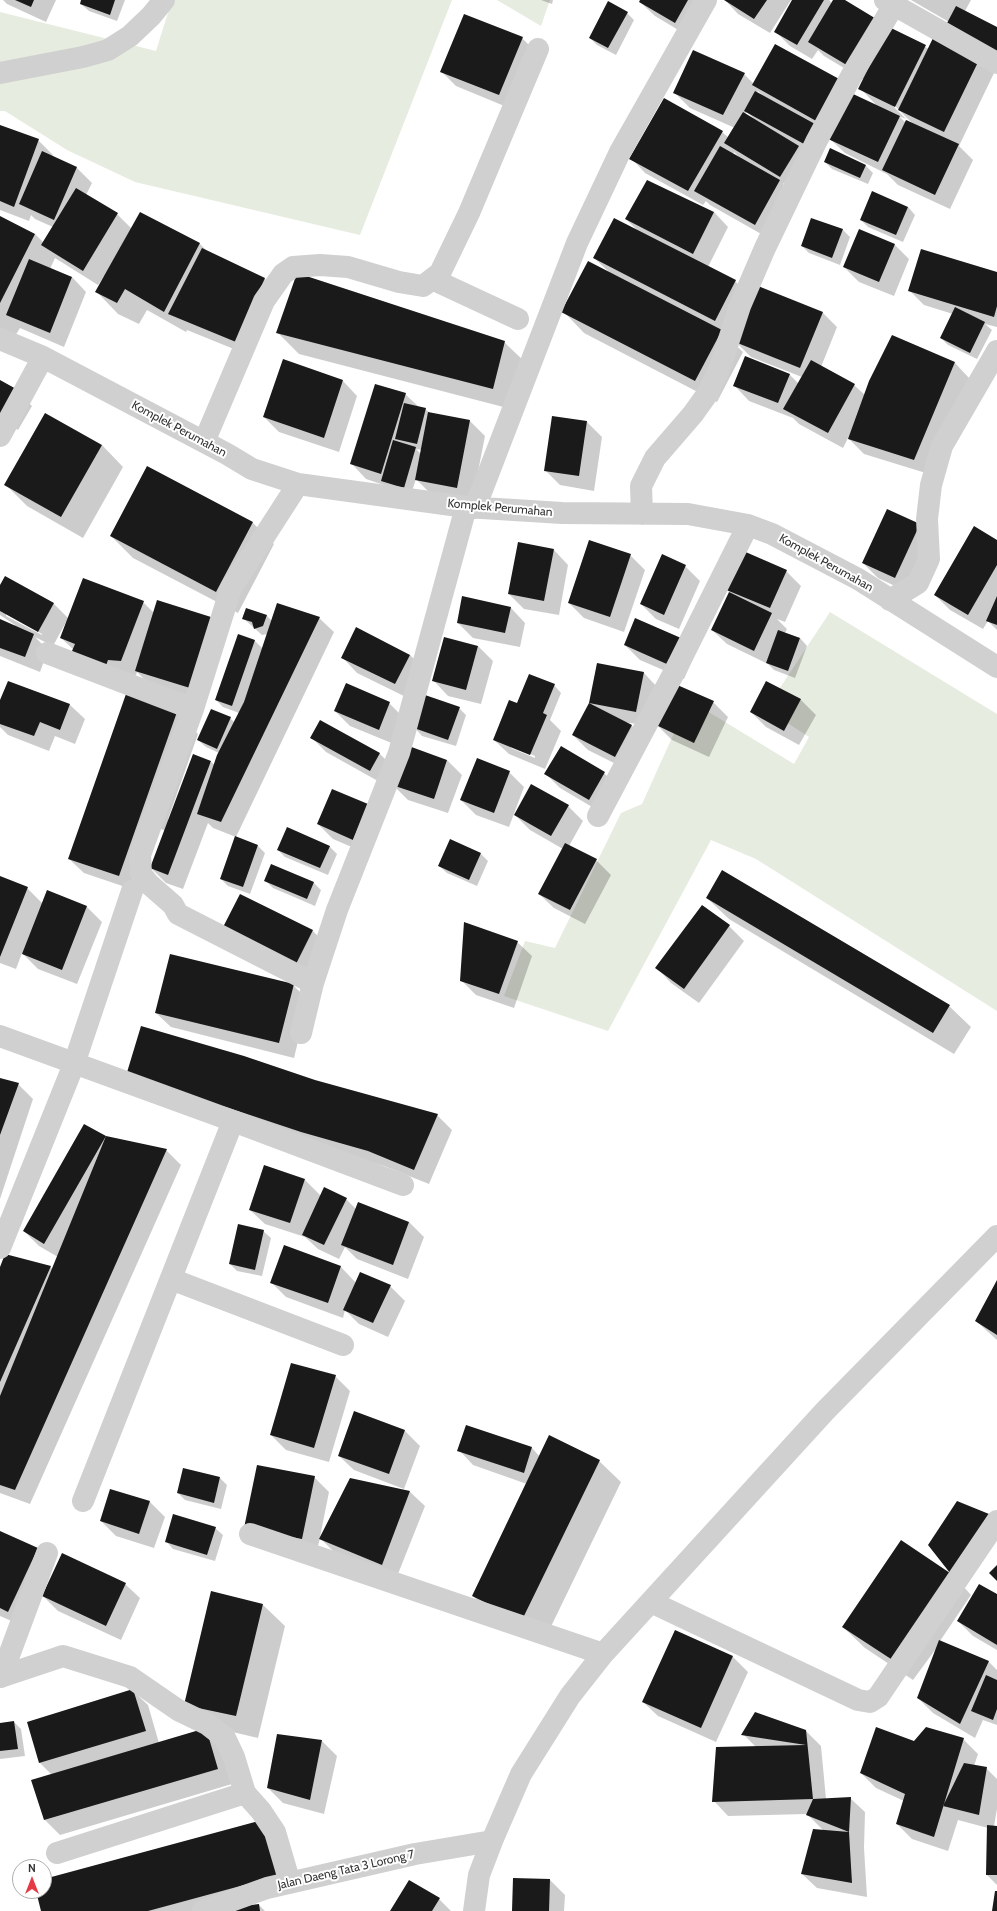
<!DOCTYPE html>
<style>
body{margin:0}
#map{position:relative;width:997px;height:1911px;overflow:hidden;background:#fff;font-family:Cabin,sans-serif}
canvas{display:block}
.north{position:absolute;left:12px;top:1859px;width:40px;height:40px;box-sizing:border-box;background:#fff;border:1px solid #adadad;border-radius:50%;rotate:0deg;font-size:11px;font-weight:700;line-height:16px;text-align:center;color:#333}
.north::after{content:'';display:block;margin:auto;width:14px;height:18px;background:#e63946;clip-path:polygon(50% 0,100% 100%,50% 72%,0 100%)}
</style>
<div id="map">
<canvas width="997" height="1911"></canvas>
<div class="north">N</div>
</div>
<script>
const c = document.querySelector('canvas').getContext('2d');
c.lineJoin = 'round';
function paint(path, color) { c.fillStyle = color; c.fill(path, 'evenodd'); }
const shape = rows => new Path2D(rows.map(r => 'M' + r).join(''));
function strokePath(path, color, width, dash) { c.strokeStyle = color; c.lineWidth = width; c.lineCap = dash ? 'butt' : 'round'; c.setLineDash(dash || []); c.stroke(path); }
function label(font, color, halo, rows, align = 'center') {
  c.font = font + ' Cabin,sans-serif'; c.lineWidth = 4; c.setLineDash([]); c.textBaseline = 'middle'; c.strokeStyle = halo; c.fillStyle = color; for (const [text, x, y, turn = 0] of rows) {
    c.save(); c.translate(x, y); c.rotate((+turn || 0) * Math.PI / 180); c.textAlign = isNaN(turn) ? turn : align; if (halo) c.strokeText(text, 0, 0); c.fillText(text, 0, 0); c.restore();
  }
}
paint(shape([
 [172,0,452,0,360,235,135,182,67,150,5,111,0,111,0,12,156,51],
 [497,0,550,0,541,26],
 [830,612,997,714,997,1011,756,859,711,840,608,1031,504,996,525,941,555,948,621,813,642,804,689,700,794,764,809,737,766,709]
]), '#e6ecdf');
paint(shape([
 [3,0,56,0,46,22,7,4],
 [82,0,125,0,117,21,89,11,81,4],
 [541,0,553,0,552,4],
 [641,0,708,0,690,37,655,16,640,2],
 [725,0,791,0,770,33,738,14],
 [793,0,829,0,832,3,834,0,843,0,889,28,929,49,935,37,994,73,959,146,973,160,950,209,898,185,887,174,845,153,830,139,783,184,795,196,770,239,710,205,706,201,703,205,645,173,631,158,722,132,729,138,735,128,690,108,675,93,744,74,754,84,855,96,877,106,860,88,864,80,824,56,818,50,812,59,790,46,775,31],
 [758,91,763,96,757,93],
 [892,103,913,124,912,125,907,120,906,123,899,116,906,119,891,104],
 [747,112,754,119,745,115],
 [734,152,740,158,733,154],
 [911,0,971,0,965,11,997,28,949,22],
 [627,13,634,20,616,55,597,45,590,38],
 [522,38,537,53,514,110,456,86,441,71],
 [0,126,38,140,53,155,52,157,77,168,92,183,86,195,117,214,132,229,199,243,208,252,264,278,279,293,251,356,187,330,186,332,147,310,139,324,118,314,97,292,105,277,104,276,98,285,55,258,50,269,72,277,86,292,64,347,20,328,15,336,0,329,0,217,35,234,44,243,53,227,35,219,31,215,29,221,0,210],
 [831,150,866,166,873,173,868,184,832,169,825,162],
 [908,207,915,215,903,242,868,227,861,220],
 [714,212,728,227,708,267,735,281,753,299,822,312,837,327,821,367,854,385,865,395,892,336,955,363,969,378,929,474,864,454,848,438,843,448,799,424,793,418,749,401,735,386,789,374,799,384,802,377,751,357,736,342,728,338,743,352,717,402,584,333,563,311,609,272,594,258,638,231,626,219],
 [843,230,850,237,840,265,809,253,802,246],
 [895,245,909,259,894,296,859,282,844,267],
 [997,273,997,327,985,324,992,330,977,359,948,345,941,338,953,314,924,305,909,290],
 [278,333,504,342,526,363,515,410,299,354],
 [0,381,17,391,32,406,18,430,0,419],
 [343,381,357,396,339,452,279,432,264,417],
 [405,394,419,407,425,409,430,413,470,421,485,436,472,502,431,494,416,479,411,494,366,479,352,464],
 [416,449,422,450,421,454],
 [553,417,587,422,602,437,594,491,560,485,545,470],
 [102,445,123,467,83,538,27,506,6,485],
 [888,510,934,539,910,593,878,578,863,563],
 [253,523,274,544,238,613,133,558,111,536],
 [997,541,997,630,988,621,983,629,950,610,935,595],
 [554,550,568,565,559,615,524,609,509,594],
 [630,555,645,570,624,632,584,618,569,603],
 [685,566,700,581,679,629,656,619,641,604],
 [786,571,801,586,785,622,777,619,787,629,785,633,800,638,807,646,795,678,774,670,768,664,727,644,712,630,730,593,726,588],
 [0,587,53,603,69,619,143,602,154,613,205,702,151,686,137,672,136,675,123,675,74,650,61,638,66,622,53,646,35,637,48,650,40,672,0,656,0,620,14,627,15,625,0,615],
 [6,613,42,634,42,635,6,616],
 [511,608,525,623,520,647,473,638,458,623],
 [247,610,267,616,272,621,319,618,334,632,236,837,213,828,208,823,183,889,166,883,151,868,166,831,156,827,134,890,84,873,69,859,176,712,198,734,168,819,170,820,211,762,215,765,219,753,206,747,198,740,230,718,234,722,239,713,223,707,216,700,239,635,255,641,263,649,268,634,262,635,244,619],
 [357,629,410,655,425,670,410,699,357,673,343,658],
 [625,645,695,654,684,679,640,660],
 [478,646,493,661,481,704,448,696,434,681],
 [597,664,644,673,658,688,651,726,623,722,632,726,646,741,630,771,588,750,573,735,590,703],
 [8,682,70,705,85,719,75,744,55,736,49,751,8,735,0,727,0,703],
 [767,682,801,700,816,715,799,745,766,727,751,712],
 [554,685,561,693,550,720,561,731,545,769,509,754,494,740,518,704],
 [511,746,535,756,535,758,511,748],
 [713,702,728,717,709,757,672,740,657,725],
 [389,703,404,718,394,744,350,726,335,711],
 [459,708,466,715,456,746,422,736,415,728],
 [320,721,380,754,395,769,385,785,326,752,311,737],
 [561,747,604,773,619,788,604,814,560,788,545,773],
 [447,760,462,775,448,813,408,800,393,785],
 [509,772,524,787,509,827,476,815,461,800],
 [332,790,368,854,333,839,318,824],
 [568,806,583,821,569,846,596,860,611,875,585,924,554,908,539,894,563,849,530,830,515,815],
 [258,846,265,853,250,894,228,886,221,879],
 [330,847,337,854,328,875,285,857,278,850],
 [481,854,488,861,477,886,447,873,439,866],
 [272,866,314,883,321,890,315,906,273,888,266,881],
 [0,877,27,888,43,904,48,892,87,907,102,922,77,984,38,969,22,953,16,969,0,963],
 [240,895,313,931,327,946,309,982],
 [707,898,949,1006,971,1027,954,1054,729,919],
 [703,906,729,926,744,941,699,1003,671,983,657,968],
 [517,942,532,956,514,1008,476,995,461,980],
 [293,985,308,1000,294,1058,171,1027,156,1013],
 [0,1079,18,1084,33,1099,0,1199],
 [315,1081,437,1115,452,1130,429,1184,384,1166,148,1100],
 [105,1137,166,1150,181,1165,30,1504,0,1493,0,1270,50,1267,53,1269,58,1257,39,1246,24,1231],
 [305,1180,321,1196,346,1199,356,1209,409,1222,424,1237,408,1279,357,1259,345,1247,339,1259,318,1249,305,1237,265,1224,250,1210],
 [263,1231,271,1238,262,1276,237,1271,230,1264],
 [284,1247,341,1267,356,1283,390,1286,405,1301,388,1337,359,1324,345,1310,343,1318,286,1297,271,1282],
 [997,1282,997,1340,976,1321],
 [335,1376,350,1391,329,1462,286,1450,271,1435],
 [355,1412,405,1431,420,1446,404,1489,354,1470,339,1456],
 [532,1448,540,1457,599,1461,621,1482,544,1641,494,1617,473,1596,527,1484,473,1465,459,1450],
 [314,1477,329,1492,320,1537,350,1479,410,1492,425,1506,396,1579,335,1553,320,1538,316,1554,260,1543],
 [220,1478,227,1485,221,1509,185,1500,178,1493],
 [111,1490,150,1502,165,1517,154,1548,116,1536,101,1521],
 [215,1528,223,1535,215,1561,173,1549,166,1541],
 [0,1532,37,1549,23,1626,0,1616],
 [954,1576,971,1595,940,1641,988,1661,997,1670,997,1725,983,1720,975,1738,933,1713,918,1698,938,1646,913,1680,865,1648,843,1627],
 [125,1584,140,1598,121,1640,58,1611,43,1596],
 [997,1595,997,1650,973,1636,958,1621],
 [263,1605,285,1626,258,1738,207,1726,185,1704],
 [675,1631,733,1657,748,1672,716,1742,658,1716,643,1702],
 [133,1691,148,1705,159,1743,206,1729,221,1744,232,1784,60,1835,45,1820,52,1775,40,1763,28,1722],
 [14,1722,21,1729,25,1756,0,1759,0,1724],
 [806,1731,821,1746,826,1799,850,1798,865,1812,864,1848,867,1897,817,1888,802,1874,824,1831,807,1814,728,1816,714,1801,756,1747,743,1734],
 [963,1739,978,1754,974,1766,986,1768,997,1779,997,1809,994,1826,997,1827,997,1885,987,1875,988,1828,958,1820,948,1851,912,1839,897,1824,904,1801,876,1788,861,1773,914,1742],
 [322,1741,337,1756,324,1814,283,1803,268,1788],
 [266,1820,296,1890,217,1911,42,1911,37,1891,44,1891,44,1880],
 [550,1880,565,1895,564,1911,513,1911],
 [439,1899,451,1911,391,1911],
 [259,1905,265,1911,236,1911]
]), '#0003');
paint(shape([
 [15,0,34,0,31,7],
 [81,0,115,0,110,15,80,4],
 [640,0,688,0,675,23,639,2],
 [724,0,767,0,754,19],
 [792,0,824,0,797,45,774,32],
 [833,0,845,0,878,20,850,67,808,42],
 [608,1,628,12,608,48,589,38],
 [956,6,997,27,997,52,946,25],
 [464,14,523,37,499,95,440,72],
 [889,27,926,45,895,107,858,89],
 [934,36,980,58,944,132,898,110],
 [775,44,841,80,818,122,752,85],
 [693,50,745,73,723,115,673,93],
 [755,91,815,124,804,144,744,111],
 [851,93,900,116,878,162,828,139],
 [664,98,723,131,688,191,629,159],
 [743,112,799,146,780,177,724,143],
 [906,120,959,144,935,195,882,170],
 [0,125,39,139,14,207,0,201],
 [720,146,780,180,755,225,694,191],
 [830,148,866,165,860,178,824,162],
 [42,151,77,167,54,220,19,204],
 [647,180,714,212,693,254,625,219],
 [76,188,118,213,83,271,41,245],
 [872,191,908,207,896,235,860,220],
 [140,212,200,243,164,312,125,289,117,303,95,292],
 [0,216,35,234,0,303],
 [614,218,736,280,715,321,593,258],
 [811,218,843,229,832,258,801,246],
 [859,229,895,244,879,282,843,267],
 [202,248,265,278,236,342,168,314],
 [921,249,997,272,997,306,994,317,908,291],
 [29,259,72,277,50,333,6,315],
 [588,261,722,330,695,381,561,312],
 [297,273,505,341,493,389,276,333],
 [758,286,823,312,800,368,735,342],
 [955,307,985,322,970,353,940,338],
 [892,335,955,362,914,460,848,439,869,381],
 [745,356,790,374,778,403,733,386],
 [283,359,343,380,324,438,263,417],
 [811,360,855,384,828,433,783,409],
 [0,380,18,390,0,414],
 [375,384,406,393,381,474,350,464],
 [404,403,426,408,417,444,395,439],
 [428,412,470,420,457,488,415,480],
 [45,413,102,445,61,517,4,485],
 [552,416,587,421,579,476,544,471],
 [393,440,416,447,404,488,381,481],
 [147,466,253,522,216,592,110,536],
 [887,509,920,524,895,578,862,563],
 [974,526,997,540,997,565,968,615,934,595],
 [589,540,631,554,610,617,568,603],
 [518,542,554,549,544,601,508,594],
 [741,550,787,570,770,608,724,589],
 [662,554,686,565,664,615,640,604],
 [5,576,54,603,38,632,0,611,0,585],
 [83,578,144,601,121,661,108,660,104,671,69,658,75,644,60,638],
 [729,592,772,613,754,651,711,630],
 [462,596,511,607,505,633,457,623],
 [997,596,997,625,986,621],
 [157,600,211,617,190,688,135,671],
 [277,603,320,617,221,822,197,814,217,755,244,702],
 [246,608,267,615,263,626,254,629,252,622,242,619],
 [635,618,681,638,669,665,624,645],
 [0,619,34,634,25,657,0,648],
 [356,627,410,655,395,684,341,658],
 [778,630,800,638,788,671,766,663],
 [238,634,255,640,232,706,215,700],
 [444,637,478,646,466,690,432,681],
 [597,663,644,672,636,712,589,703],
 [529,674,555,684,543,713,547,715,530,755,493,740,509,700,517,703],
 [8,681,70,704,60,730,40,722,34,736,0,724,0,700],
 [766,681,801,699,784,731,750,712],
 [346,683,390,702,379,730,334,711],
 [675,684,714,701,694,743,656,725],
 [126,694,177,712,119,876,68,859],
 [425,695,460,707,448,740,414,728],
 [589,703,632,725,615,757,572,735],
 [211,709,231,717,217,749,197,740],
 [320,720,380,753,370,771,310,738],
 [406,745,447,760,434,799,392,785],
 [561,746,605,772,589,800,544,774],
 [193,754,211,761,168,875,150,868],
 [477,758,510,771,494,813,460,800],
 [531,784,569,805,551,836,514,815],
 [332,789,368,804,353,840,317,824],
 [287,827,330,846,320,868,277,850],
 [235,836,258,845,243,887,220,879],
 [450,839,481,853,469,880,438,866],
 [565,843,597,859,570,910,538,894],
 [271,864,314,882,307,899,264,881],
 [722,870,950,1005,933,1033,706,898],
 [0,876,28,887,0,957],
 [47,890,87,906,62,970,22,954],
 [240,894,313,930,294,968,220,933],
 [702,905,730,925,684,989,655,968],
 [464,922,518,941,499,994,460,981],
 [170,954,294,984,279,1043,155,1013],
 [141,1026,244,1056,315,1080,438,1114,414,1170,368,1151,301,1132,229,1108,125,1079],
 [0,1078,19,1083,0,1135],
 [84,1124,106,1136,44,1244,23,1231],
 [106,1136,167,1149,15,1490,0,1485,0,1396],
 [264,1165,305,1179,290,1223,249,1210],
 [324,1187,347,1198,324,1245,302,1235],
 [358,1202,409,1222,393,1265,341,1245],
 [238,1224,264,1230,255,1270,229,1264],
 [284,1245,341,1266,328,1303,270,1283],
 [5,1254,51,1266,0,1382,0,1267],
 [360,1272,391,1285,373,1323,343,1310],
 [997,1280,997,1335,975,1321],
 [291,1363,336,1375,314,1448,270,1435],
 [354,1411,405,1430,389,1474,338,1456],
 [466,1425,532,1447,524,1473,457,1451],
 [549,1435,600,1460,522,1620,472,1596],
 [257,1465,315,1476,302,1539,244,1528],
 [183,1468,220,1477,214,1503,177,1493],
 [350,1478,410,1491,382,1565,319,1539],
 [110,1489,150,1501,139,1534,100,1521],
 [957,1501,989,1514,950,1573,891,1659,842,1627,901,1540,950,1573,928,1545],
 [173,1514,216,1527,207,1555,165,1542],
 [0,1531,38,1548,8,1612,0,1608],
 [62,1553,126,1583,106,1626,42,1596],
 [997,1565,997,1581,989,1573],
 [979,1584,997,1594,997,1645,957,1621],
 [211,1591,263,1604,236,1716,184,1705],
 [675,1630,733,1656,701,1728,642,1702],
 [939,1640,989,1661,960,1724,917,1698],
 [986,1675,997,1680,997,1709,993,1720,971,1711],
 [133,1689,146,1731,39,1763,27,1722],
 [755,1712,806,1730,813,1799,712,1802,716,1747,806,1745,741,1735],
 [14,1721,18,1749,0,1751,0,1723],
 [876,1727,914,1741,926,1727,964,1738,934,1837,896,1824,905,1794,860,1773],
 [206,1728,218,1769,44,1820,31,1780],
 [277,1734,322,1740,310,1800,267,1788],
 [964,1763,987,1767,979,1815,943,1806],
 [851,1797,849,1832,806,1815,813,1799],
 [266,1819,281,1875,148,1911,41,1911,36,1891,44,1891,44,1879],
 [987,1825,997,1826,997,1875,986,1875],
 [813,1829,849,1832,852,1883,801,1874],
 [513,1878,550,1879,549,1911,512,1911],
 [409,1880,440,1898,432,1911,390,1911],
 [995,1891,997,1891,997,1911,992,1911],
 [259,1904,260,1911,235,1911,235,1907]
]), '#1a1a1a');
strokePath(shape([
 [885,0,997,63],
 [0,73,83,57,108,50,130,36,151,16,164,0],
 [432,279,518,319],
 [0,339,43,357,227,454,252,469,298,484,466,507,562,513,688,514,748,525,772,534,858,579,997,667],
 [0,436,43,357],
 [204,442,264,301,283,274,293,267,320,265,348,267,399,282,423,286,440,273,469,213,538,49],
 [298,484,231,588,193,709,140,855,141,874,149,884,173,905,178,914,313,983],
 [475,508,577,243,620,152,706,0],
 [642,514,641,486,655,458,693,414,708,393,719,370,740,306,765,248,816,142,854,71,894,5],
 [890,600,918,583,929,559,927,519,931,485,942,446,997,351],
 [47,653,193,709],
 [598,816,678,665,748,525],
 [301,1033,313,983,337,910,399,753,466,507],
 [0,1036,233,1121,83,1501],
 [233,1121,403,1185],
 [0,1248,74,1064,132,891],
 [171,1279,343,1345],
 [250,1534,603,1654],
 [651,1602,858,1700,870,1702,878,1697,997,1521],
 [0,1677,63,1656,130,1677,178,1710,207,1724,225,1738,234,1757,245,1793,57,1853],
 [1,1677,47,1553],
 [245,1793,261,1811,275,1832,290,1883],
 [203,1911,267,1888,415,1854,492,1841],
 [474,1911,479,1875,492,1841,521,1774,570,1696,603,1654,825,1411,997,1236]
]), '#d0d0d0', 22);
label('12px', '#333', '#fff', [
 ["Komplek Perumahan",179,429,28],
 ["Komplek Perumahan",500,508,5],
 ["Komplek Perumahan",826,563,29],
 ["Jalan Daeng Tata 3 Lorong 7",346,1870,-13]
]);
</script>
